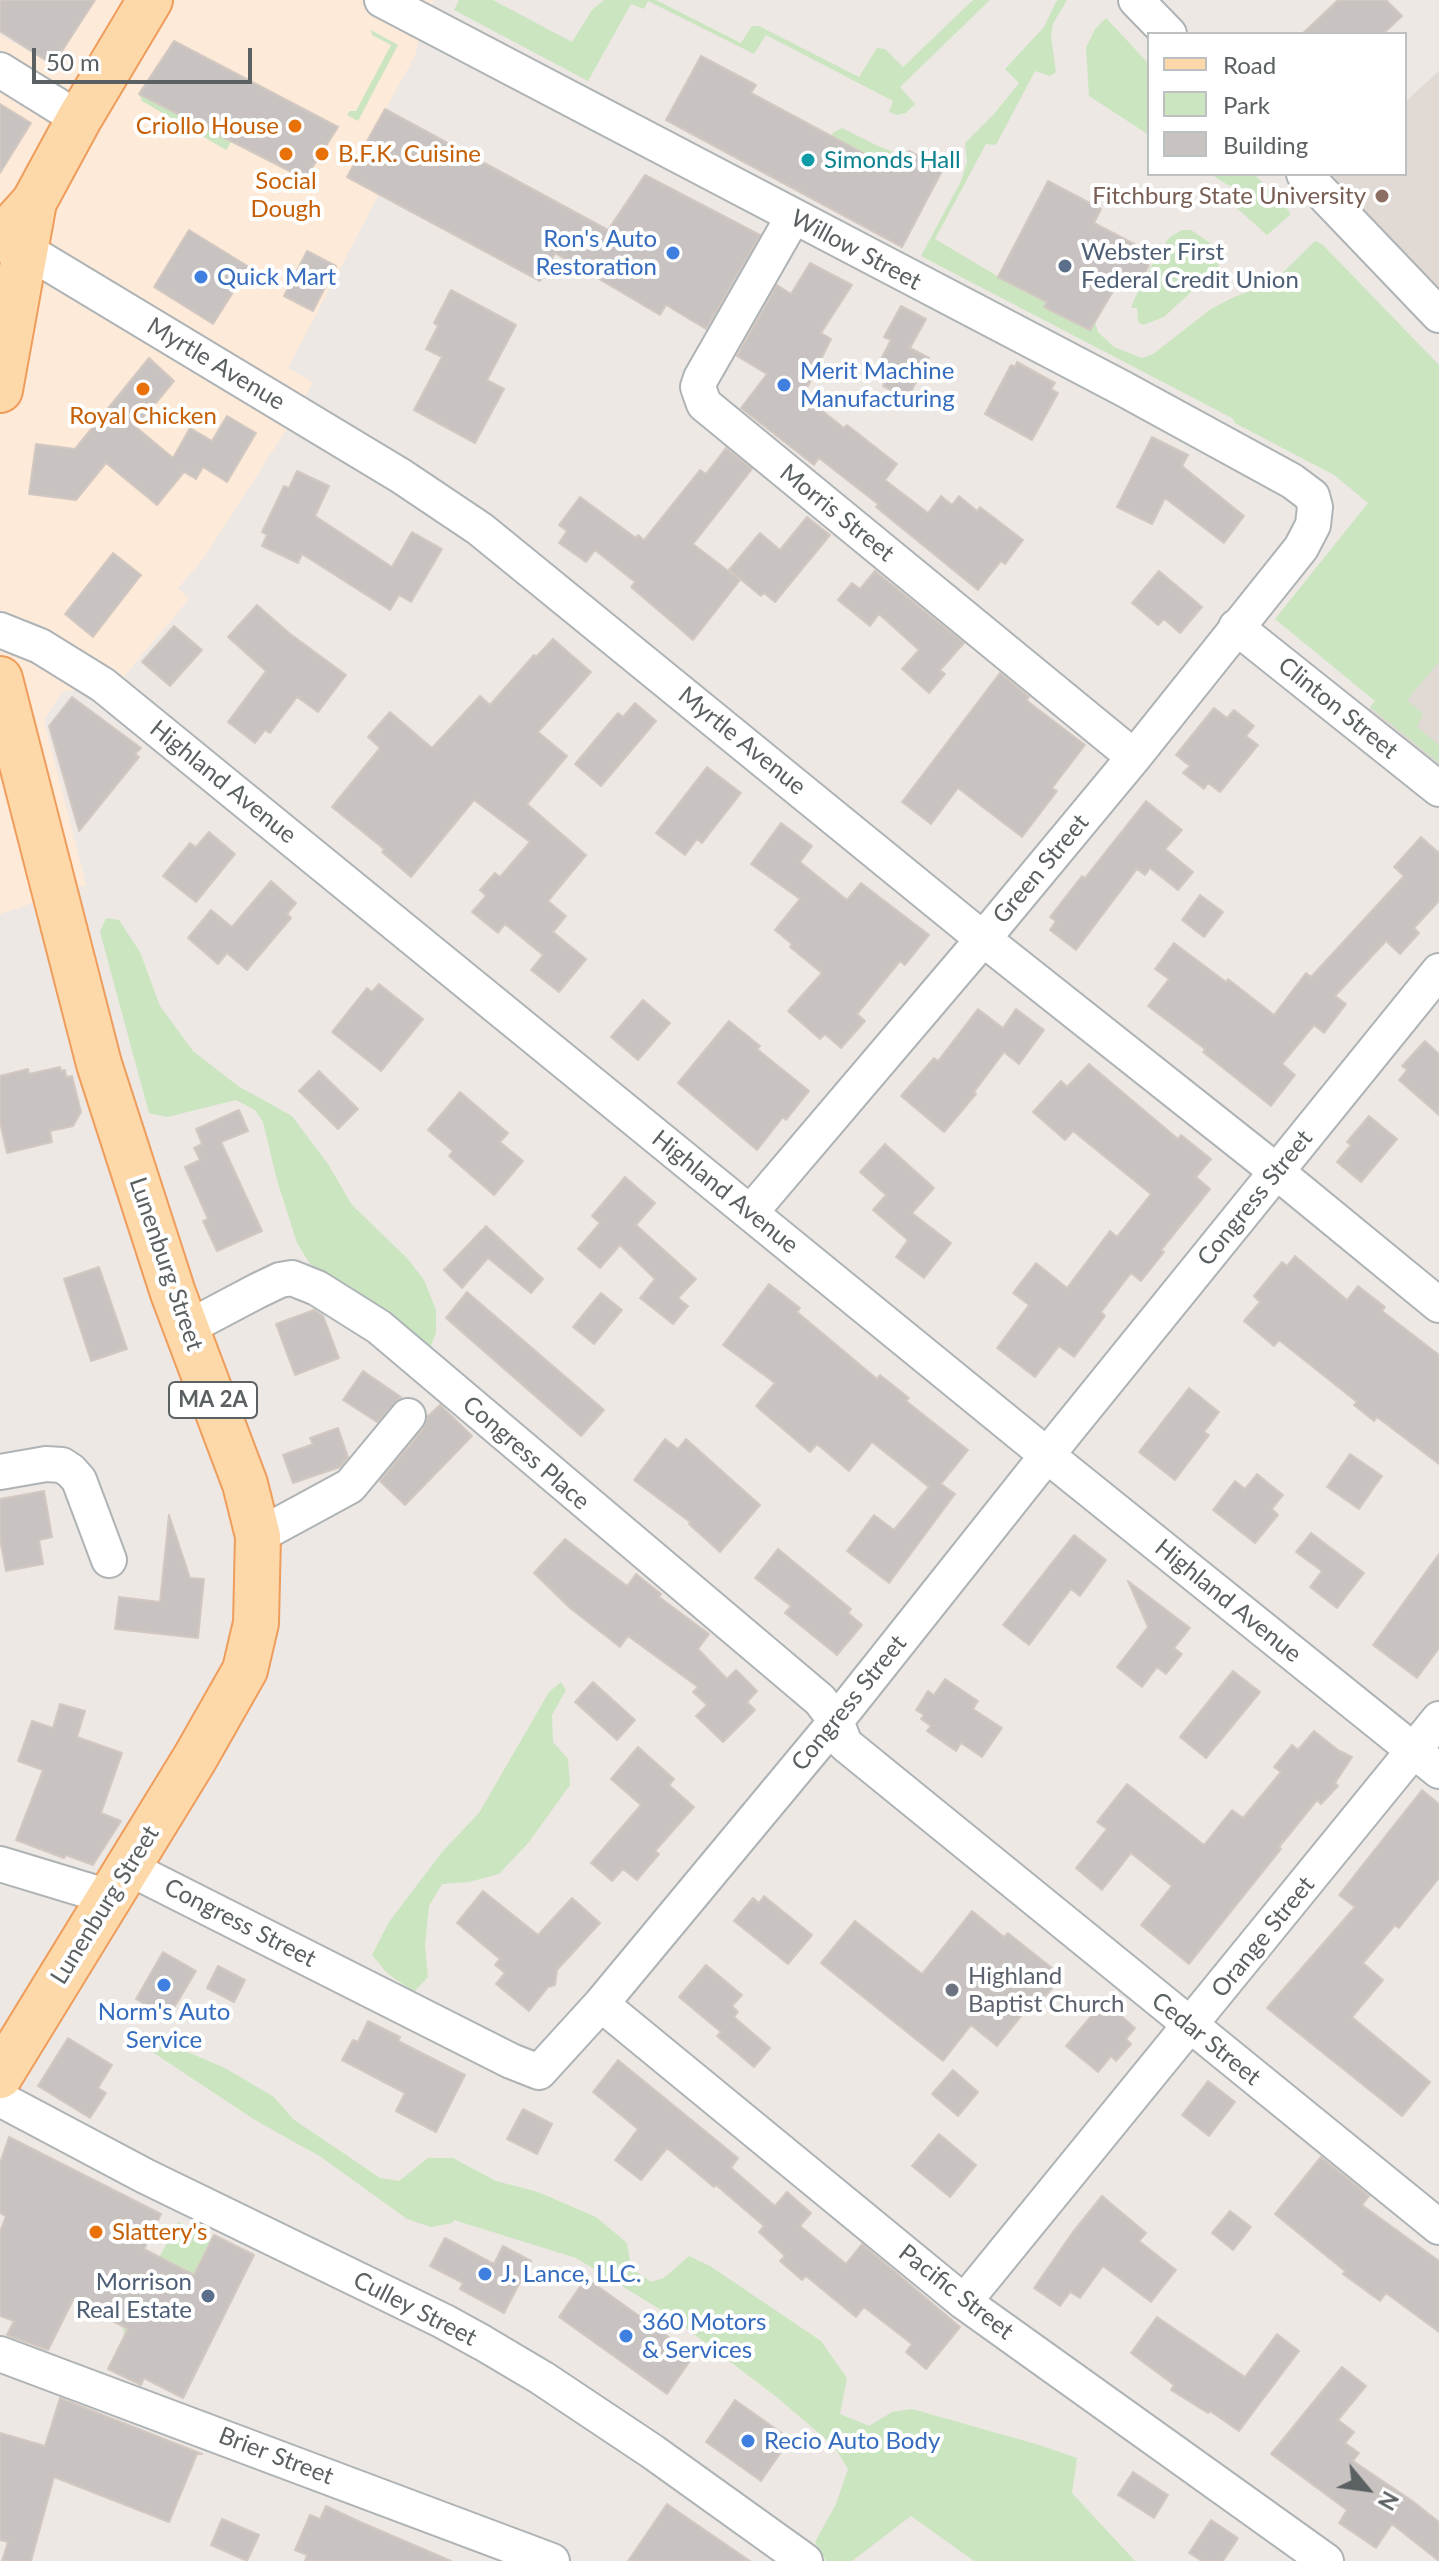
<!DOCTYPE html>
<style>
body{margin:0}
#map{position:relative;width:1439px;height:2561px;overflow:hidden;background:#ede8e3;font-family:Lato,sans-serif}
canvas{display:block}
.legend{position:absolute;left:1147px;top:32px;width:260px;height:144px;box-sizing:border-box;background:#fff;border:2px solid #bdc0c1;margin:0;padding:10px 14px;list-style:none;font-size:24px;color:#5b6163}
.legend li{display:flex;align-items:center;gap:16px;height:40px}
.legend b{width:40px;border:2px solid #bdc0c1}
.north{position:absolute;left:1327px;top:2449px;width:80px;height:80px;-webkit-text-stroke:6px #fff;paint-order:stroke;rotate:119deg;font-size:22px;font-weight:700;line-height:32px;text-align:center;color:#5b6163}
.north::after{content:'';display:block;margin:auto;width:28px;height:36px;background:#5b6163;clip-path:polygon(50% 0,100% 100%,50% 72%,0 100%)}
.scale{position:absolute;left:32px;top:48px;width:220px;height:36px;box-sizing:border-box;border:4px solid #5b6163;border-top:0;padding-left:10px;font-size:24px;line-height:28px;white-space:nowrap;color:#5b6163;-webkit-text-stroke:6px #fff;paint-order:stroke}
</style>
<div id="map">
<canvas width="1439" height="2561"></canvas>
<ul class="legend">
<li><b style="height:10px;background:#fdd8a9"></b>Road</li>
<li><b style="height:22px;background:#cae5c0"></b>Park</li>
<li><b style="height:22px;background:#c8c3c0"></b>Building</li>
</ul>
<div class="north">N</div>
<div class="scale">50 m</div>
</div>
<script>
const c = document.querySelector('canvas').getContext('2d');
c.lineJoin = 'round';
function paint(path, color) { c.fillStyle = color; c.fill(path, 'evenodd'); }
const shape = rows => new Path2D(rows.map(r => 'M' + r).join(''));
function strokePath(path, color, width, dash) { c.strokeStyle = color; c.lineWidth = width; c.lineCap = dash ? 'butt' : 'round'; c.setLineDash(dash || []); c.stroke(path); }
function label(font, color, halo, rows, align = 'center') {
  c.font = font + ' Lato,sans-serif'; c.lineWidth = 8; c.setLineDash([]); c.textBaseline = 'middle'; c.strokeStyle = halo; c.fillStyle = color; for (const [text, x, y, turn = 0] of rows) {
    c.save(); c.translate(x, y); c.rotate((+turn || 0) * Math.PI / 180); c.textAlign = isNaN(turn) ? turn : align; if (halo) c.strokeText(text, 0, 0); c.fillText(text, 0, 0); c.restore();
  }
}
paint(shape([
 [95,0,434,0,421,21,416,54,348,177,379,194,288,368,313,382,297,413,203,559,178,588,189,599,111,692,84,673,75,690,62,692,44,720,86,885,0,914,0,35,53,65]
]), '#fdead9');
paint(shape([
 [1439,71,1439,315,1315,186,1328,174,1405,174,1405,102],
 [1439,624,1439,789,1357,724]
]), '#e0d9d4');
paint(shape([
 [459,0,493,0,572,42,592,10,604,0,656,0,741,43,752,26,759,26,859,77,877,48,885,49,903,67,973,0,990,0,900,87,915,104,906,113,897,115,889,112,893,101,766,35,754,54,648,1,644,9,631,4,588,81,454,10],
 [1057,0,1067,0,1053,24,1051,36,1056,72,1050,76,1035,71,997,143,994,145,986,144,935,239,999,277,1047,302,1044,307,1090,330,1095,322,1098,332,1114,347,1142,358,1153,354,1211,309,1234,297,1272,283,1315,241,1322,244,1439,365,1439,662,1407,700,1423,714,1417,727,1439,745,1439,763,1370,707,1375,701,1275,619,1368,503,1334,475,1235,423,1232,418,921,256,961,181,967,162,965,143,994,114,1019,83,1005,69,1044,27],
 [1106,18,1149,64,1149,135,1089,96,1086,48,1095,29],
 [371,30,398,45,358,121,347,115,350,111,356,111,391,45,372,35],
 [139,94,232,141,226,150,142,101],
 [842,128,880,147,894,152,909,151,898,172,831,136,834,132],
 [1210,174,1254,174,1289,211,1290,215,1267,235,1229,201,1233,188],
 [1182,230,1191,230,1210,243,1220,257,1219,266,1164,317,1143,325,1138,322,1137,308,1131,308,1134,300,1158,253,1170,237],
 [106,918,119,920,140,952,160,1006,193,1051,238,1086,292,1116,328,1164,352,1205,408,1259,424,1280,436,1310,436,1332,431,1346,310,1264,297,1243,277,1180,263,1122,255,1110,236,1100,167,1117,149,1113,100,932],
 [561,1682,566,1690,552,1715,553,1742,568,1759,570,1785,529,1842,499,1874,469,1882,442,1884,429,1906,425,1945,428,1977,414,1992,387,1973,372,1955,389,1922,442,1852,479,1813,549,1692],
 [162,2041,225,2068,274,2097,293,2119,380,2178,399,2181,428,2158,453,2158,496,2181,538,2192,596,2217,627,2243,631,2268,651,2282,664,2278,689,2256,710,2266,821,2341,847,2378,840,2414,869,2426,892,2412,912,2409,1039,2445,1077,2458,1072,2493,1135,2561,974,2561,911,2516,852,2561,826,2561,815,2542,836,2504,848,2469,834,2446,774,2395,666,2313,576,2258,454,2220,452,2223,431,2227,407,2219,321,2157,255,2120,151,2051,153,2043],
 [178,2222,212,2239,155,2352,124,2337,123,2326]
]), '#cae5c0');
const building = shape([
 [0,0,95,0,53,65,0,31,0,0],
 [1338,0,1386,0,1402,16,1383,34,1302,34,1338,0],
 [174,41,338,127,305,179,139,94,174,41],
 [701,56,756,85,751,93,898,172,909,151,943,169,902,247,666,120,701,56],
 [0,104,31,123,0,173,0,104],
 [385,109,608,230,645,175,760,235,706,329,666,305,660,315,555,253,540,281,347,177,385,109],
 [1048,181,1101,209,1094,223,1136,245,1131,254,1149,265,1138,287,1121,278,1090,330,1044,307,1047,302,998,277,1048,181],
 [189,230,249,267,213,324,154,287,189,230],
 [307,251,336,266,313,311,284,296,307,251],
 [810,263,852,285,821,333,831,339,803,396,844,428,847,425,897,464,885,480,928,513,941,496,952,505,959,496,977,511,980,507,1023,540,1005,564,1001,561,978,590,876,507,878,504,819,458,814,465,741,408,767,374,737,356,777,285,791,294,810,263],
 [451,290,516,325,487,380,504,389,475,443,414,410,442,357,426,349,438,326,434,323,451,290],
 [901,306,926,319,910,348,929,358,907,399,883,386,890,374,877,367,891,340,884,337,901,306],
 [149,358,174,381,136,427,173,458,190,428,212,441,227,416,256,433,227,482,203,467,196,479,184,472,157,505,106,463,76,500,29,494,36,444,75,449,149,358],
 [1017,362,1055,383,1051,389,1058,393,1032,440,985,414,1011,365,1015,367,1017,362],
 [1152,437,1188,455,1182,466,1244,516,1224,543,1165,498,1152,524,1117,507,1152,437],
 [726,448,752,469,693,544,740,580,693,640,631,587,635,582,595,550,586,562,559,543,567,531,559,525,580,497,636,538,638,535,644,540,700,470,706,474,726,448],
 [297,471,329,486,315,516,392,567,412,532,442,549,411,602,399,595,390,610,302,554,298,563,262,546,267,535,262,532,284,486,289,488,297,471],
 [807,517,830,535,775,602,764,593,761,596,729,570,760,533,780,550,807,517],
 [113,553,141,575,93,637,65,614,113,553],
 [875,571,964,643,940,670,945,674,929,693,902,669,919,650,879,614,870,626,838,600,852,583,860,589,875,571],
 [1159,571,1202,607,1180,633,1164,619,1158,625,1132,603,1159,571],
 [257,605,289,633,346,675,318,712,297,697,270,733,265,730,255,743,228,722,266,671,228,637,257,605],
 [174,626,202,650,170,686,142,662,174,626],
 [553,639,591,672,538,732,567,756,527,804,586,855,548,901,566,916,553,932,586,959,559,992,531,970,543,955,505,924,498,933,472,912,486,896,480,890,495,873,500,877,530,842,474,800,411,877,382,852,384,849,332,807,380,748,368,737,390,712,432,748,480,696,490,705,534,655,536,657,553,639],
 [1000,673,1029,697,1026,700,1085,745,1052,788,1057,791,1022,837,958,788,931,824,902,802,1000,673],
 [72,697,141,748,135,754,139,757,79,831,49,726,72,697],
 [635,703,656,721,601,786,575,764,618,713,623,717,635,703],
 [1214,708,1227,718,1234,710,1254,726,1246,736,1258,745,1220,792,1208,783,1204,789,1183,773,1190,766,1176,755,1214,708],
 [707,767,741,793,702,843,697,839,685,855,656,833,707,767],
 [1146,801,1182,830,1165,849,1193,872,1178,890,1150,868,1145,875,1137,869,1076,950,1050,930,1056,921,1050,917,1082,876,1085,878,1146,801],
 [781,823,812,846,800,862,847,900,861,883,929,935,905,965,900,961,857,1014,865,1021,841,1048,825,1034,820,1039,788,1011,822,973,790,947,792,944,775,930,800,899,751,864,781,823],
 [209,832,235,854,196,902,163,876,190,843,196,847,209,832],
 [1421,837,1439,853,1439,901,1414,928,1419,933,1400,954,1386,941,1335,996,1346,1004,1324,1033,1314,1025,1282,1064,1295,1075,1271,1106,1203,1052,1205,1049,1148,1006,1169,979,1155,969,1174,943,1226,982,1228,979,1274,1015,1306,973,1311,977,1404,876,1394,867,1421,837],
 [271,881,296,903,287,914,291,918,247,970,227,953,218,964,188,938,211,910,232,927,271,881],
 [1200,895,1223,912,1204,937,1182,920,1200,895],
 [379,984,423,1019,381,1071,332,1032,367,988,372,992,379,984],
 [643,1000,670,1023,638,1060,611,1037,643,1000],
 [978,1009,1003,1028,1016,1009,1044,1030,1019,1064,1004,1052,974,1092,976,1094,944,1132,901,1096,934,1058,938,1061,978,1009],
 [729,1021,760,1046,757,1049,809,1091,786,1120,783,1117,757,1150,678,1083,729,1021],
 [1425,1041,1439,1054,1439,1115,1399,1080,1407,1070,1402,1066,1425,1041],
 [1089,1064,1178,1139,1181,1135,1211,1159,1196,1177,1210,1189,1161,1250,1164,1252,1141,1281,1131,1273,1101,1312,1105,1316,1074,1357,1059,1346,1035,1377,997,1348,1029,1305,1013,1293,1036,1263,1067,1288,1110,1231,1117,1237,1151,1194,1073,1131,1065,1140,1033,1112,1061,1081,1067,1087,1089,1064],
 [60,1067,61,1071,65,1070,66,1077,72,1076,81,1112,73,1126,50,1131,52,1142,7,1153,0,1122,0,1076,28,1069,29,1074,60,1067],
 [319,1071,358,1109,338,1129,299,1091,319,1071],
 [460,1092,508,1133,500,1142,523,1161,494,1195,449,1156,453,1151,428,1130,460,1092],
 [239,1110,248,1131,221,1142,262,1231,217,1251,203,1221,208,1219,185,1167,200,1160,194,1148,202,1144,196,1129,239,1110],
 [1369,1116,1397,1139,1361,1182,1337,1162,1351,1145,1347,1142,1369,1116],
 [885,1144,934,1188,912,1213,951,1243,924,1278,896,1257,908,1240,873,1210,886,1195,860,1172,885,1144],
 [625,1177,655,1203,636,1225,696,1279,678,1298,688,1306,673,1324,640,1298,655,1279,620,1245,600,1268,578,1249,600,1223,592,1216,625,1177],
 [486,1226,543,1279,531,1293,488,1258,462,1288,444,1270,486,1226],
 [1295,1256,1347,1300,1358,1286,1385,1307,1382,1311,1439,1355,1439,1464,1377,1417,1374,1421,1354,1405,1357,1402,1279,1340,1274,1346,1244,1321,1260,1302,1254,1296,1282,1262,1287,1266,1295,1256],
 [99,1267,127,1349,91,1361,64,1279,99,1267],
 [769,1284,800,1308,797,1312,877,1379,880,1375,909,1398,906,1401,968,1450,941,1484,955,1494,889,1583,847,1551,874,1515,894,1530,929,1487,872,1442,849,1471,817,1444,810,1452,756,1406,775,1383,723,1345,769,1284],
 [467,1292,604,1410,581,1436,446,1318,467,1292],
 [601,1293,622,1310,594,1344,573,1327,601,1293],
 [314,1310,323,1316,339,1358,295,1375,276,1324,314,1310],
 [363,1371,401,1397,377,1422,343,1400,363,1371],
 [1189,1388,1219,1412,1204,1432,1209,1435,1175,1480,1139,1452,1189,1388],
 [440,1405,472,1436,405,1505,380,1481,423,1429,428,1416,440,1405],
 [338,1428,348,1457,340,1467,293,1483,283,1455,313,1444,310,1438,338,1428],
 [665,1439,678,1449,686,1439,760,1505,720,1552,689,1524,690,1522,634,1480,665,1439],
 [1350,1454,1382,1476,1359,1509,1327,1487,1350,1454],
 [1257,1474,1283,1495,1272,1509,1278,1515,1255,1543,1213,1510,1235,1481,1245,1489,1257,1474],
 [44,1491,52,1537,39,1540,43,1564,6,1571,0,1539,0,1499,44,1491],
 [169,1515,190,1578,204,1579,198,1638,115,1629,119,1597,160,1602,169,1515],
 [1311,1533,1364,1573,1337,1608,1310,1587,1322,1571,1296,1552,1311,1533],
 [1074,1535,1106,1560,1080,1596,1071,1589,1029,1645,1003,1625,1074,1535],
 [565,1539,627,1586,636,1574,661,1594,659,1597,709,1634,698,1649,727,1679,736,1670,757,1691,747,1702,755,1710,723,1742,696,1716,707,1705,693,1692,698,1687,628,1636,620,1647,570,1608,534,1573,565,1539],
 [778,1549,851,1609,848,1613,862,1625,837,1655,785,1613,791,1606,755,1578,778,1549],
 [1439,1554,1439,1648,1417,1678,1373,1645,1439,1554],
 [1128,1581,1190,1628,1174,1648,1182,1654,1166,1674,1157,1667,1142,1687,1117,1667,1148,1627,1128,1581],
 [1233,1671,1260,1692,1206,1758,1180,1737,1233,1671],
 [945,1679,978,1701,973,1709,1002,1728,982,1757,961,1743,956,1751,927,1731,931,1726,921,1719,924,1715,916,1710,928,1691,934,1695,945,1679],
 [593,1682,635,1720,617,1740,575,1702,593,1682],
 [60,1704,85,1711,77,1737,122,1753,101,1813,121,1821,93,1865,66,1855,64,1858,16,1840,43,1770,18,1761,32,1721,53,1728,60,1704],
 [1314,1731,1338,1750,1352,1757,1335,1783,1338,1786,1321,1804,1317,1800,1279,1847,1281,1849,1189,1964,1141,1925,1172,1886,1131,1853,1102,1890,1076,1868,1107,1829,1097,1822,1127,1784,1204,1845,1232,1810,1243,1818,1281,1772,1274,1767,1292,1745,1298,1750,1314,1731],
 [638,1747,674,1779,669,1785,694,1807,655,1851,659,1854,637,1880,623,1869,612,1881,591,1863,641,1805,611,1779,638,1747],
 [1422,1790,1439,1804,1439,1878,1399,1928,1395,1925,1363,1963,1383,1980,1352,2017,1430,2082,1402,2116,1267,2008,1355,1907,1339,1895,1422,1790],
 [483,1891,538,1935,572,1898,600,1923,557,1970,555,1985,548,1987,529,2011,496,1984,505,1973,495,1965,500,1959,457,1923,483,1891],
 [764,1896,812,1935,788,1964,734,1921,753,1898,759,1903,764,1896],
 [972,1911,1004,1937,1008,1933,1062,1976,1035,2009,1030,2005,997,2046,971,2025,943,2061,821,1963,855,1921,922,1974,972,1911],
 [163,1952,196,1971,168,2018,136,1999,163,1952],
 [706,1965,742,1995,732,2006,738,2012,734,2017,770,2048,754,2067,717,2036,721,2032,679,1997,706,1965],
 [218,1966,245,1980,234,2002,207,1988,218,1966],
 [1104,2001,1135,2028,1126,2039,1131,2044,1116,2061,1111,2056,1098,2072,1066,2046,1104,2001],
 [368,2021,400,2037,398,2041,465,2075,436,2132,396,2111,405,2093,342,2060,353,2040,358,2042,368,2021],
 [68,2038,112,2065,98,2088,106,2093,90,2118,38,2086,68,2038],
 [618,2060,738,2158,731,2168,775,2206,787,2192,811,2213,800,2226,846,2264,862,2244,960,2327,926,2369,906,2352,912,2344,864,2307,856,2317,806,2276,802,2280,780,2261,785,2256,759,2232,764,2226,716,2185,714,2187,667,2148,641,2180,615,2160,638,2129,593,2092,618,2060],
 [953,2070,978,2092,958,2116,932,2094,953,2070],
 [1208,2081,1235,2102,1209,2136,1182,2115,1208,2081],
 [523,2109,552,2124,537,2154,507,2139,523,2109],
 [939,2134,976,2165,950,2197,912,2166,939,2134],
 [9,2137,161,2214,144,2249,194,2275,214,2235,254,2255,183,2398,144,2378,141,2385,108,2369,128,2329,73,2300,48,2350,7,2335,14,2321,0,2316,0,2232,6,2216,0,2213,0,2163,9,2137],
 [1321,2157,1369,2196,1362,2205,1439,2261,1439,2332,1386,2293,1380,2301,1343,2274,1345,2271,1275,2214,1321,2157],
 [1102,2196,1146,2233,1139,2241,1176,2270,1151,2302,1103,2266,1080,2298,1070,2292,1060,2306,1034,2288,1073,2232,1102,2196],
 [1230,2211,1251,2227,1233,2250,1212,2233,1230,2211],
 [445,2238,494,2264,503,2246,531,2261,504,2313,460,2289,463,2283,430,2266,445,2238],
 [586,2278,694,2355,667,2394,559,2317,586,2278],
 [1157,2317,1245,2377,1277,2334,1299,2351,1239,2431,1210,2411,1208,2413,1171,2390,1174,2385,1131,2353,1157,2317],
 [1342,2367,1366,2386,1338,2420,1354,2432,1345,2443,1359,2453,1353,2461,1411,2500,1439,2522,1439,2561,1392,2524,1376,2548,1339,2523,1347,2510,1271,2454,1342,2367],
 [60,2398,202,2454,197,2454,169,2522,54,2477,31,2561,2,2561,8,2542,0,2540,0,2433,45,2446,60,2398],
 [735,2400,790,2439,761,2481,706,2442,735,2400],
 [1133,2472,1168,2495,1154,2518,1118,2495,1133,2472],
 [667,2504,750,2561,628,2561,667,2504],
 [326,2506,358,2521,451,2561,305,2561,307,2555,295,2550,310,2515,320,2519,326,2506],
 [222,2519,259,2535,247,2561,211,2545,222,2519],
 [1211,2520,1238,2538,1223,2561,1202,2561,1189,2553,1211,2520]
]);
paint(building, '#c8c3c0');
strokePath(building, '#d2c8c1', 2);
const minor = shape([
 [382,0,1122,388,1292,481,1312,496,1315,507,1313,525,1301,548,1134,757,983,939,750,1213],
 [1136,0,1169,34],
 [0,70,79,119],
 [1304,174,1439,315],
 [793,217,701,378,698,387,704,404,1134,757],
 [4,244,26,250,401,476,480,529,967,926,1261,1159,1439,1305],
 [1236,627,1439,789],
 [0,630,40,646,103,685,1064,1469,1439,1771],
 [187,1328,257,1291,280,1280,292,1278,317,1288,379,1327,820,1700,836,1721,845,1744,1439,2227],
 [0,1472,46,1464,62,1465,71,1471,79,1480,109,1560],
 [258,1536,350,1486,408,1416],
 [0,1864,109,1897],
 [129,1868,511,2061,539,2072,601,2004,836,1721,1064,1434,1439,971],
 [601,2004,964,2302,1326,2561],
 [0,2099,145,2176,443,2321,483,2343,542,2378,653,2452,805,2561],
 [964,2302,1439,1719],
 [0,2354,552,2561]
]);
const major = shape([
 [0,240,34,202,79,119,150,0],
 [0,390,34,202],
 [0,679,99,1064,173,1293,245,1484,258,1536,256,1623,245,1670,195,1758,0,2076]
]);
strokePath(minor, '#aeb3b5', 38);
strokePath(major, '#ee9d5c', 48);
strokePath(minor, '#fff', 34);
strokePath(major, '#fdd8a9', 44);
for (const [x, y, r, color] of [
 [295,126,8,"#e8710a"],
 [286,154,8,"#e8710a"],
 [322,154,8,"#e8710a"],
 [808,160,8,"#0f9aa8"],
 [1382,196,8,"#8d6e63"],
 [673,253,8,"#3f7fe0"],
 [1065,266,8,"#5c6f8a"],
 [201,277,8,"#3f7fe0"],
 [784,385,8,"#3f7fe0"],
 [143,389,8,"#e8710a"],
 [164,1985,8,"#3f7fe0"],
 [952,1990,8,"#6b7280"],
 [96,2232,8,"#e8710a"],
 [485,2274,8,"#3f7fe0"],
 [208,2296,8,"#5c6f8a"],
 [626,2336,8,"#3f7fe0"],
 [748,2441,8,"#3f7fe0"]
]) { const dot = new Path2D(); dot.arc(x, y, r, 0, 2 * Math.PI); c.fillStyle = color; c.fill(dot); strokePath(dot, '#fff', 3); }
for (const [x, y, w] of [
 [213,1400,88]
]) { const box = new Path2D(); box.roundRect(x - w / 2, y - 18, w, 36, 6); c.fillStyle = '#fff'; c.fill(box); strokePath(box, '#5b6163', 2); }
label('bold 22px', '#5b6163', null, [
 ["MA 2A",213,1400]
]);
label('24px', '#c56008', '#fff', [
 ["Criollo House",279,126,"right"],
 ["B.F.K. Cuisine",338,154],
 ["Social",286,181,"center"],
 ["Dough",286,209,"center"],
 ["Royal Chicken",143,416,"center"],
 ["Slattery's",112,2232]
], 'left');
label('24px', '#0d838f', '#fff', [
 ["Simonds Hall",824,160]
], 'left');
label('24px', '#785e54', '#fff', [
 ["Fitchburg State University",1366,196]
], 'right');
label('24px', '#366cbe', '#fff', [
 ["Ron's Auto",657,239,"right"],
 ["Restoration",657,267,"right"],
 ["Quick Mart",217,277],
 ["Merit Machine",800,371],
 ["Manufacturing",800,399],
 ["Norm's Auto",164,2012,"center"],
 ["Service",164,2040,"center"],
 ["J. Lance, LLC.",501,2274],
 ["360 Motors",642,2322],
 ["& Services",642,2350],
 ["Recio Auto Body",764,2441]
], 'left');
label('24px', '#5b6163', '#fff', [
 ["Willow Street",856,250,28],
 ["Myrtle Avenue",216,364,31],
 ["Morris Street",837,513,39],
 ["Clinton Street",1338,708,39],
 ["Myrtle Avenue",742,741,39],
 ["Highland Avenue",223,782,39],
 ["Green Street",1041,869,-50],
 ["Highland Avenue",725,1192,39],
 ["Congress Street",1255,1198,-51],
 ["Lunenburg Street",166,1264,71],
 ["Congress Place",526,1453,41],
 ["Highland Avenue",1228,1601,39],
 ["Congress Street",849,1703,-51],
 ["Lunenburg Street",105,1905,-58],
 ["Congress Street",240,1923,27],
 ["Orange Street",1263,1937,-51],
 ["Cedar Street",1206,2039,39],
 ["Pacific Street",956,2292,38],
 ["Culley Street",415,2309,27],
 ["Brier Street",276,2456,21]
]);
label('24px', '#4e5e75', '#fff', [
 ["Webster First",1081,252],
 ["Federal Credit Union",1081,280],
 ["Morrison",192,2282,"right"],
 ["Real Estate",192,2310,"right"]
], 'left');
label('24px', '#5b616d', '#fff', [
 ["Highland",968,1976],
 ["Baptist Church",968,2004]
], 'left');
</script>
